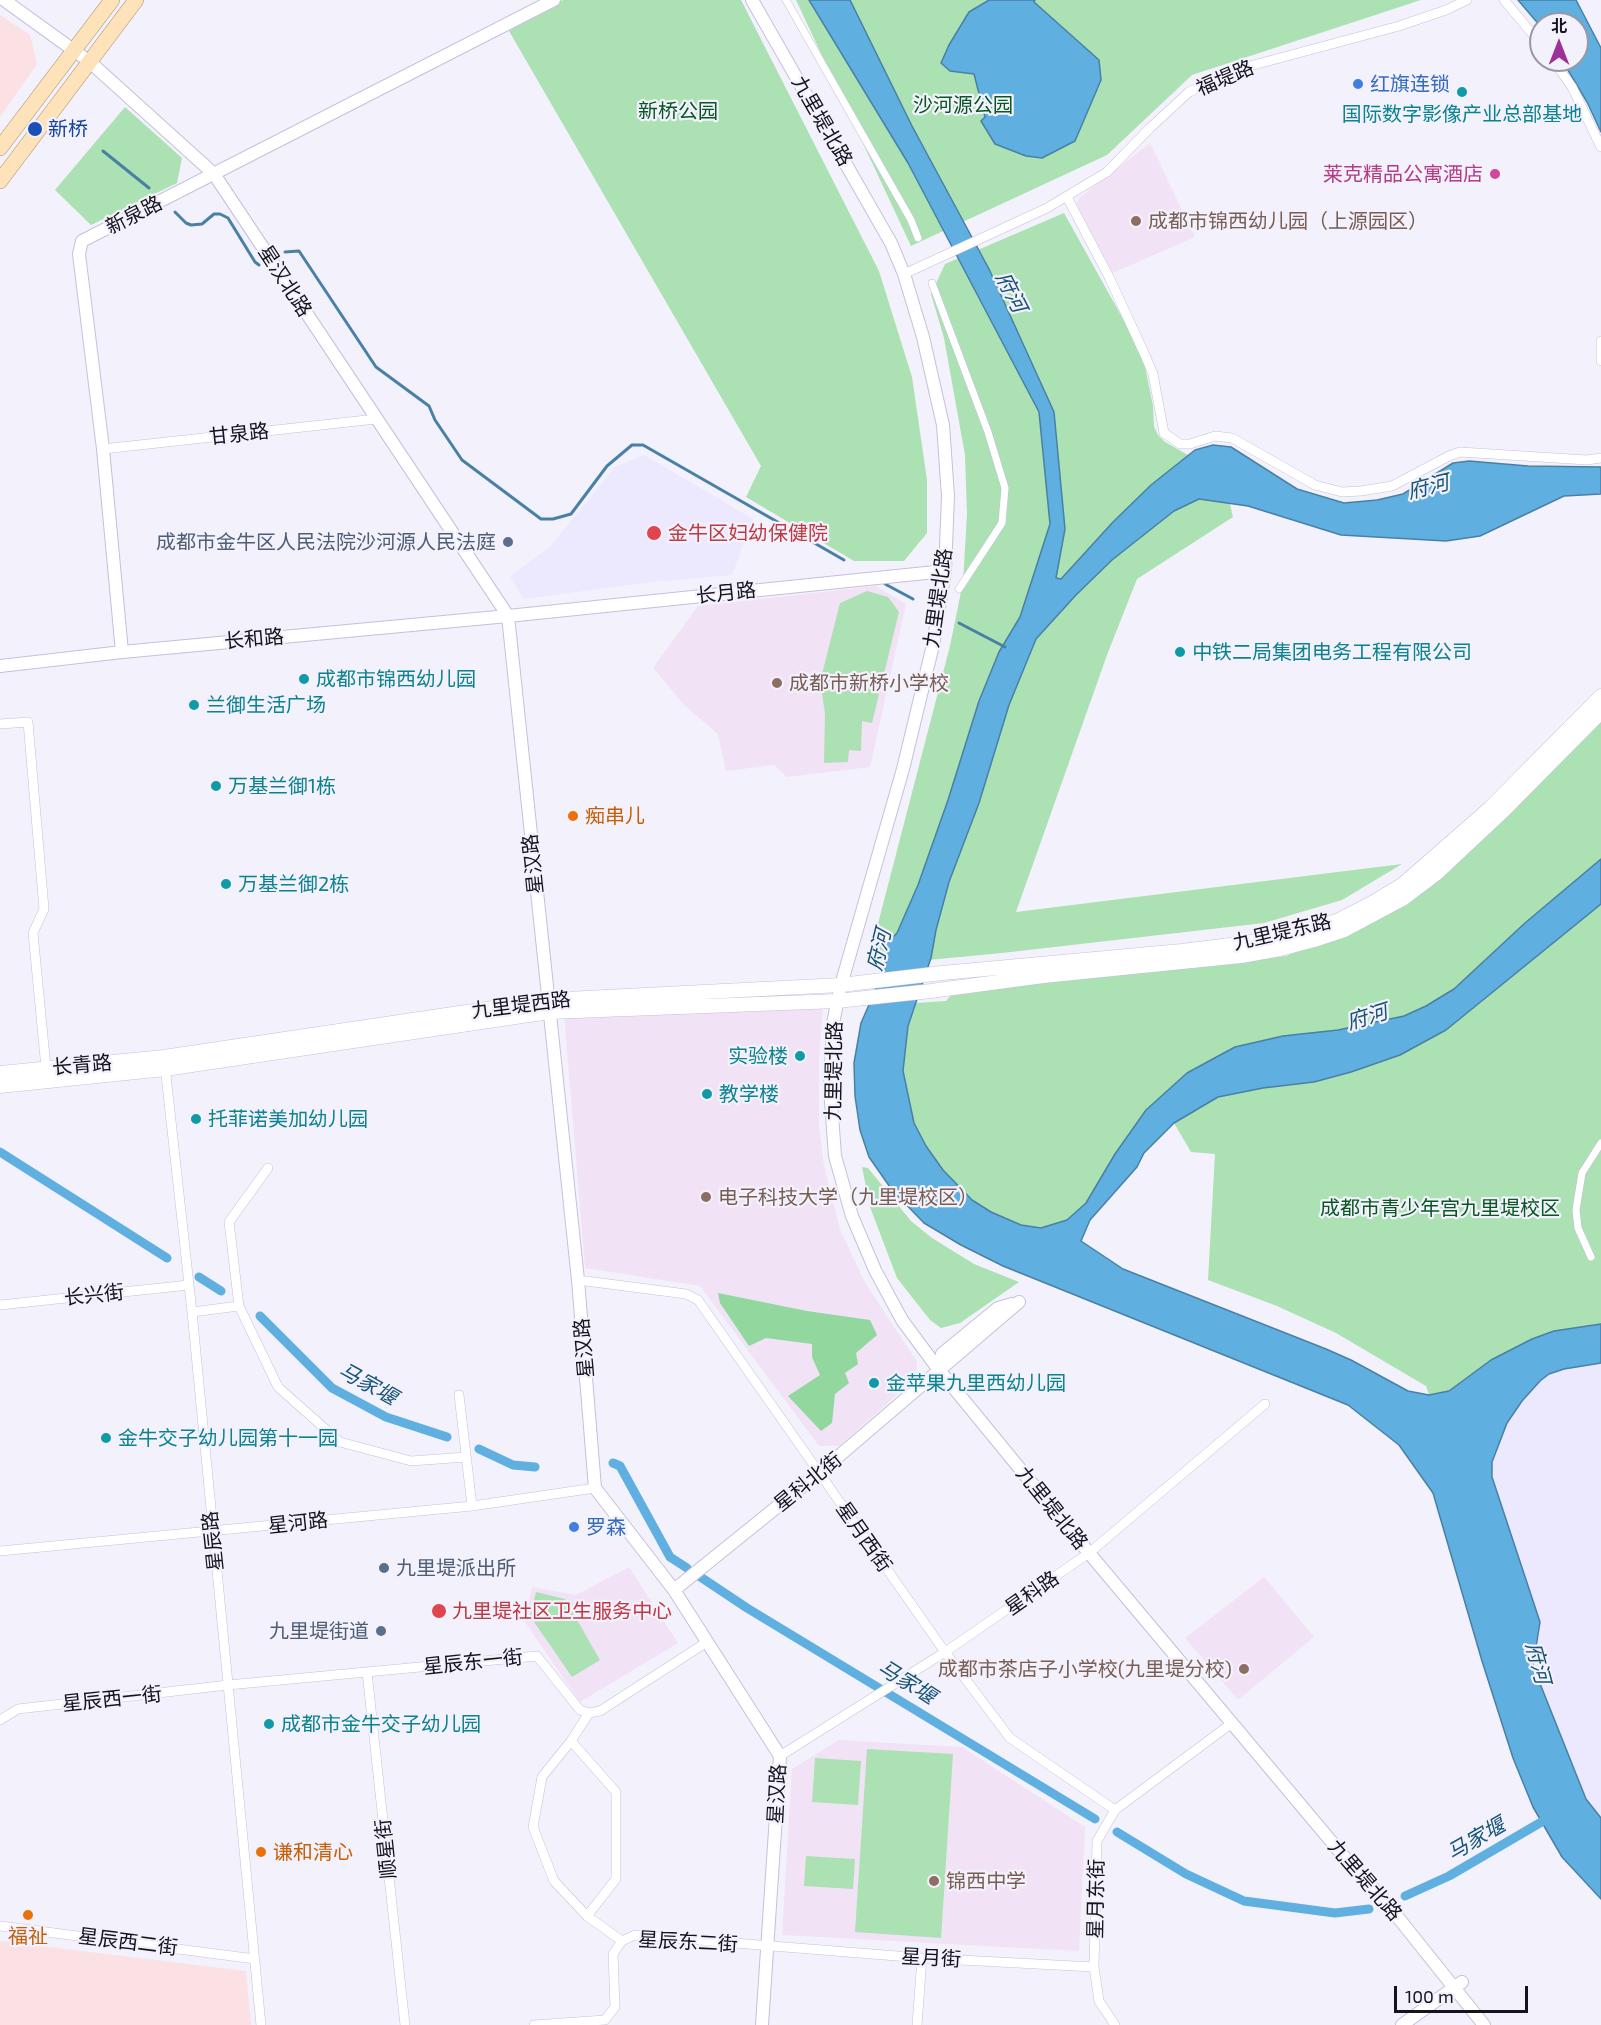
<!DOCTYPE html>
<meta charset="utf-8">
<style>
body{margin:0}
#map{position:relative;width:1601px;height:2025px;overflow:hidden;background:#f3f1fc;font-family:"Exo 2","Noto Sans SC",sans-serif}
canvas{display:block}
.north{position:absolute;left:1529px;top:12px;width:60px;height:60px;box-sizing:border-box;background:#f3f1fc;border:2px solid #9a98a2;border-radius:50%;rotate:0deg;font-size:16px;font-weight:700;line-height:24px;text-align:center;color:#15131c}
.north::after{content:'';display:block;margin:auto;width:21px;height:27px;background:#9c3295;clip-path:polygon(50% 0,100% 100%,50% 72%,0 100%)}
.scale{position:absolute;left:1394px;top:1986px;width:134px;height:27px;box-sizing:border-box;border:3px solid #15131c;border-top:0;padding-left:8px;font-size:18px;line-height:21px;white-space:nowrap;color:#15131c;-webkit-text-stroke:4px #f3f1fc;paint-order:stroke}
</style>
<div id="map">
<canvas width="1601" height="2025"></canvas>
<div class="north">北</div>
<div class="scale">100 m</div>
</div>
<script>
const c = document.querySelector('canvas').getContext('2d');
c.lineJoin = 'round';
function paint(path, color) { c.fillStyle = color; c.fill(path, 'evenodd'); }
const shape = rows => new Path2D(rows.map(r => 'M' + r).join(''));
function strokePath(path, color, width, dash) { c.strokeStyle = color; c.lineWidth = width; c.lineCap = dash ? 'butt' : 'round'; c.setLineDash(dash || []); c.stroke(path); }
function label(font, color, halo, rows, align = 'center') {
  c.font = font + ' "Exo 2","Noto Sans SC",sans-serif'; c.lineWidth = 4.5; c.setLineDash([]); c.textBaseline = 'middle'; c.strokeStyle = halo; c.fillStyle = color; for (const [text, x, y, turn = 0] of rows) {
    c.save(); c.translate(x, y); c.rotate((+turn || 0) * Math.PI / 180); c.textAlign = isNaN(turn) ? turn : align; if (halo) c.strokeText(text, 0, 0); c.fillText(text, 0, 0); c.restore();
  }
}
paint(shape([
 [0,15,30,35,37,64,0,117],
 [0,1941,246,1971,251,2025,0,2025]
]), '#fbe1e4');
paint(shape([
 [644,455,753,519,732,575,660,581,523,599,510,576,549,548,615,467],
 [1601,1363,1601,1818,1586,1799,1533,1666,1540,1622,1492,1477,1492,1462,1507,1423,1522,1401,1540,1381,1549,1374,1564,1369]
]), '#ece8fd');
paint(shape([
 [1150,143,1195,237,1113,273,1077,205,1078,199],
 [876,586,906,604,870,767,787,777,774,765,726,771,718,734,684,705,653,668,698,606],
 [823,1008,819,1058,819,1126,824,1166,840,1229,864,1281,917,1362,916,1378,839,1446,819,1446,700,1286,585,1268,564,1014],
 [629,1567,678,1643,580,1702,525,1622,532,1587,576,1595],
 [1264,1577,1314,1637,1238,1700,1185,1638],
 [839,1740,962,1747,1085,1827,1079,1951,782,1935,792,1769]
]), '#f1e2f6');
paint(shape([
 [563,0,741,0,879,271,912,377,927,480,927,533,904,561,854,561,746,497,761,466,509,31],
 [796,0,1421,0,1192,75,1107,155,911,246],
 [125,107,182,158,177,183,91,225,55,190],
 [1064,213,1132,335,1143,357,1153,406,1154,427,1158,435,1165,442,1223,475,1233,517,1137,579,1107,655,1016,912,1402,864,1342,900,1264,923,1002,953,886,964,873,943,950,646,963,582,967,514,965,455,944,338,931,294,945,264],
 [867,591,888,597,899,612,872,723,862,721,861,751,849,750,848,762,824,763,825,713,820,682,840,603],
 [1601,719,1601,859,1525,923,1454,989,1426,1006,1404,1016,1338,1030,1283,1036,1099,1182,1086,1203,1067,1220,1041,1228,1021,1225,991,1212,972,1200,943,1170,926,1146,914,1123,903,1071,908,1026,916,1003,946,1001,953,993,1286,956,1360,927,1386,915,1431,887],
 [1601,904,1601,1324,1554,1331,1532,1339,1491,1360,1449,1391,1429,1395,1426,1386,1336,1333,1277,1306,1208,1280,1215,1154,1191,1152,1174,1123,1218,1097,1263,1088,1314,1082,1351,1072,1446,1030],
 [862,1167,868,1168,911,1221,932,1238,974,1264,1019,1282,960,1323,941,1328,930,1320,897,1278,870,1207],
 [536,1592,565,1599,600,1660,572,1677,530,1616],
 [867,1749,953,1754,941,1938,855,1932],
 [815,1758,861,1761,858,1805,812,1802],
 [806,1856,855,1859,853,1889,804,1886]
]), '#abe1b3');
paint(shape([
 [718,1293,807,1311,870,1320,877,1335,856,1353,858,1364,845,1373,849,1383,835,1394,832,1423,821,1431,788,1396,820,1375,812,1357,812,1344,766,1338,749,1346,720,1303]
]), '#92d79d');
const water = shape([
 [809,0,850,0,912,126,989,269,1054,412,1065,529,1056,578,1061,579,1113,522,1151,485,1195,450,1213,445,1231,447,1297,489,1344,503,1377,500,1403,494,1453,463,1469,461,1528,466,1601,467,1601,494,1564,496,1480,536,1446,541,1341,535,1248,506,1199,499,1174,511,1112,560,1076,595,1036,639,1009,705,979,803,949,882,936,930,931,958,908,1026,903,1071,914,1123,926,1146,943,1170,972,1200,991,1212,1021,1225,1041,1228,1067,1220,1086,1203,1115,1154,1146,1110,1187,1073,1235,1047,1283,1036,1338,1030,1404,1016,1426,1006,1454,989,1525,923,1601,859,1601,904,1446,1030,1400,1055,1351,1072,1314,1082,1263,1088,1218,1097,1174,1123,1144,1153,1137,1167,1090,1220,1081,1241,1123,1269,1326,1349,1351,1360,1408,1391,1429,1395,1449,1391,1491,1360,1532,1339,1554,1331,1601,1324,1601,1363,1564,1369,1549,1374,1540,1381,1522,1401,1507,1423,1492,1462,1492,1477,1540,1622,1533,1666,1586,1799,1601,1818,1601,1899,1562,1857,1533,1807,1513,1758,1482,1661,1433,1493,1399,1445,1348,1405,1003,1266,961,1245,924,1223,892,1190,869,1157,860,1130,855,1096,854,1063,861,1023,886,966,884,946,897,933,918,885,948,800,979,701,999,652,1020,617,1050,524,1039,412,908,163,809,0],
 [989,0,1035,0,1034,2,1099,60,1101,80,1075,141,1042,158,1026,156,995,144,981,121,985,117,974,74,950,71,941,63,949,45,969,12,989,0],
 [1518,0,1576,0,1601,48,1601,132,1587,102,1562,60,1577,60,1577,24,1541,24,1541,27,1518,0]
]);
paint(water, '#5fafe0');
strokePath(water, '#4980a5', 1.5);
strokePath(shape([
 [103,151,149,188],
 [175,212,186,223,191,225,202,224,214,214,220,214,228,218,255,262,259,265],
 [285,252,299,251,376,367,429,406,435,420,462,460,541,519,553,519,571,514,607,466,632,445,643,445,844,560],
 [885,584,913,599],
 [959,623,1005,647]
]), '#4980a5', 3);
strokePath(shape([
 [0,1152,167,1258],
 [199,1277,221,1291],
 [260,1316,332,1388,386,1417,447,1437],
 [479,1449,513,1465,535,1467],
 [613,1463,620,1466,670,1557,687,1568],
 [699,1576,747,1608,1095,1819],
 [1117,1832,1186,1874,1244,1901,1335,1913,1369,1909],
 [1405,1896,1449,1876,1550,1817]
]), '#5fafe0', 9);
const pedestrian = shape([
 [786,0,911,220,918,238],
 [932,283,988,432,1005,488,1002,523,959,589],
 [1591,1257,1578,1228,1576,1210,1582,1173,1601,1143]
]);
const minor = shape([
 [1504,0,1541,44],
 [1553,60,1572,87,1601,147],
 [1067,197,1109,277,1145,355,1153,374,1164,433,1180,444,1190,444,1215,436,1232,438,1315,485,1342,492,1361,491,1392,486,1449,456,1460,452,1587,460,1601,458],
 [904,274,1047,208,1107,172,1150,128,1189,92,1250,66,1399,26,1446,10,1467,0],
 [1601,341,1601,361],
 [103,449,376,419],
 [0,724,28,722,44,909,33,933,46,1068],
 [165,1066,192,1312,261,2025],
 [268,1168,229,1222,239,1306,278,1387,340,1442,411,1461,466,1457],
 [578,1280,686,1294,698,1300,945,1652,1010,1738,1115,1810],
 [0,1305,189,1285],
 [192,1312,239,1306],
 [459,1395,472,1506],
 [0,1551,472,1506,595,1488],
 [367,1672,405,2025],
 [589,1713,571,1741,542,1777,533,1827,554,1881,587,1916,622,1941],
 [0,1720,18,1709,228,1685,537,1656,580,1710,589,1713,600,1711,707,1642],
 [571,1741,616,1792,616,1879,587,1916],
 [780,1756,945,1652,1089,1553,1265,1404],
 [0,1926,255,1959],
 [534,2025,605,2020,615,2007,613,1954,622,1941,635,1935,922,1958,1094,1967],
 [917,2025,922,1958],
 [1115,2025,1099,2001,1094,1967,1097,1841,1115,1810,1232,1723]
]);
const tertiary = shape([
 [4,0,90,62,214,174,508,616,578,1280,595,1488,674,1590,780,1756,762,2025],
 [752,0,891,243,904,274,923,337,943,425,948,496,945,571,933,645,903,769,841,985,833,1023,830,1088,835,1156,852,1216,875,1270,902,1320,939,1370,1089,1553,1346,1859,1384,1900,1484,2025],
 [122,652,103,449,79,254,82,241,554,0],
 [0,666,122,652,508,616,945,571],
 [939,1370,942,1354,998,1308,1012,1304],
 [674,1590,819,1473,1019,1302],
 [1402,2025,1462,1982]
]);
const secondary = shape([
 [0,1073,164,1057,547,1000,841,985,942,973,1182,951,1246,943,1296,934,1337,921,1372,903,1402,885,1489,809,1601,696],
 [0,1086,165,1069,549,1012,837,1001,931,991,1043,976,1241,956,1280,949,1314,940,1344,930,1404,898,1437,873,1501,813,1601,712]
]);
const primary = shape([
 [0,148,112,0],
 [0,181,136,0]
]);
strokePath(pedestrian, '#c5c0db', 8);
strokePath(minor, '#c5c0db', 10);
strokePath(tertiary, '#c5c0db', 14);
strokePath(secondary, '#c5c0db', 15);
strokePath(primary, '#aa8d65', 16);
strokePath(pedestrian, '#fff', 7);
strokePath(minor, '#fff', 9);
strokePath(tertiary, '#fff', 12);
strokePath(secondary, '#fff', 14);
strokePath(primary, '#fde2ba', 15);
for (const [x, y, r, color] of [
 [1358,84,6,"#3f7fe0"],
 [1462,92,6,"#0f9aa8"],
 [35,129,8,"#1a4fb4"],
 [1495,174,6,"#d1479c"],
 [1136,221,6,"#8d6e63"],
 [654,533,8,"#e0444e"],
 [508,542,6,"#5c6f8a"],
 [1180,652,6,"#0f9aa8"],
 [304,679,6,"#0f9aa8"],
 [777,683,6,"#8d6e63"],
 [194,705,6,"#0f9aa8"],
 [216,786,6,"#0f9aa8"],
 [573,816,6,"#e8710a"],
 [226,884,6,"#0f9aa8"],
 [800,1056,6,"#0f9aa8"],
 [707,1094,6,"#0f9aa8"],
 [196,1119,6,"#0f9aa8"],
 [706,1197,6,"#8d6e63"],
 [874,1383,6,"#0f9aa8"],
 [106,1438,6,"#0f9aa8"],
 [574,1527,6,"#3f7fe0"],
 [384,1568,6,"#5c6f8a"],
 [439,1611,8,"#e0444e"],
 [381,1631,6,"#5c6f8a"],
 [1244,1669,6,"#8d6e63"],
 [269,1724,6,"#0f9aa8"],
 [261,1852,6,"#e8710a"],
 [934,1881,6,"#8d6e63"],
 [28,1915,6,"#e8710a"]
]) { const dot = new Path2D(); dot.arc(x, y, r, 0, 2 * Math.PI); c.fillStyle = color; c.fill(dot); strokePath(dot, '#f3f1fc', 2); }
label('20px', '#15131c', '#f3f1fc', [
 ["福堤路",1225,78,-23],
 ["九里堤北路",822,121,60],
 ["新泉路",134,215,-27],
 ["星汉北路",285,281,57],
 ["甘泉路",239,434,-6],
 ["长月路",726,593,-6],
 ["九里堤北路",938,598,-82],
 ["长和路",254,639,-5],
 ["星汉路",533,864,-96],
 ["九里堤东路",1282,932,-13],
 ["九里堤西路",521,1005,-7],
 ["长青路",82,1065,-5],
 ["九里堤北路",834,1071,-89],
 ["长兴街",94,1295,-6],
 ["星汉路",584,1348,-95],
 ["星科北街",808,1482,-39],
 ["九里堤北路",1052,1508,51],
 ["星河路",298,1523,-6],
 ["星月西街",864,1537,55],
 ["星辰路",213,1541,-96],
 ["星科路",1032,1593,-35],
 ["星辰东一街",473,1662,-6],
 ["星辰西一街",112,1699,-6],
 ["星汉路",777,1794,-87],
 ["顺星街",386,1849,-96],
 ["九里堤北路",1365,1880,49],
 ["星月东街",1096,1899,-89],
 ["星辰西二街",128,1942,7],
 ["星辰东二街",688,1942,3],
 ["星月街",931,1958,3]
]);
label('20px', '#366cbe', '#f3f1fc', [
 ["红旗连锁",1370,84],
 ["罗森",586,1527]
], 'left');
label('20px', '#085723', '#f3f1fc', [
 ["沙河源公园",963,105],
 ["新桥公园",678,111],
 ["成都市青少年宫九里堤校区",1440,1208]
]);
label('20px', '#0d838f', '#f3f1fc', [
 ["国际数字影像产业总部基地",1462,114,"center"],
 ["中铁二局集团电务工程有限公司",1192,652],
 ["成都市锦西幼儿园",316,679],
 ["兰御生活广场",206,705],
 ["万基兰御1栋",228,786],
 ["万基兰御2栋",238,884],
 ["实验楼",788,1056,"right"],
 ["教学楼",719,1094],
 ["托菲诺美加幼儿园",208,1119],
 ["金苹果九里西幼儿园",886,1383],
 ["金牛交子幼儿园第十一园",118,1438],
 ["成都市金牛交子幼儿园",281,1724]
], 'left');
label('20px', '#164399', '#f3f1fc', [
 ["新桥",48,129]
], 'left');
label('20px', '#b23c85', '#f3f1fc', [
 ["莱克精品公寓酒店",1483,174]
], 'right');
label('20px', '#785e54', '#f3f1fc', [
 ["成都市锦西幼儿园（上源园区）",1148,221],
 ["成都市新桥小学校",789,683],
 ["电子科技大学（九里堤校区）",718,1197],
 ["成都市茶店子小学校(九里堤分校)",1232,1669,"right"],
 ["锦西中学",946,1881]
], 'left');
label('20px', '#be3a42', '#f3f1fc', [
 ["金牛区妇幼保健院",668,533],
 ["九里堤社区卫生服务中心",452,1611]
], 'left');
label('20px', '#4e5e75', '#f3f1fc', [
 ["成都市金牛区人民法院沙河源人民法庭",496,542],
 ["九里堤派出所",396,1568,"left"],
 ["九里堤街道",369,1631]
], 'right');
label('20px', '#c56008', '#f3f1fc', [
 ["痴串儿",585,816],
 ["谦和清心",273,1852],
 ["福祉",28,1936,"center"]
], 'left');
label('italic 21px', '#175475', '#f3f1fc', [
 ["府河",1011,292,63],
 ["府河",1428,487,-14],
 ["府河",879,950,-76],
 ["府河",1367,1017,-17],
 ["马家堰",368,1384,29],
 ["府河",1538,1663,75],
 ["马家堰",907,1682,32],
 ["马家堰",1476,1839,-30]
]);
</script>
